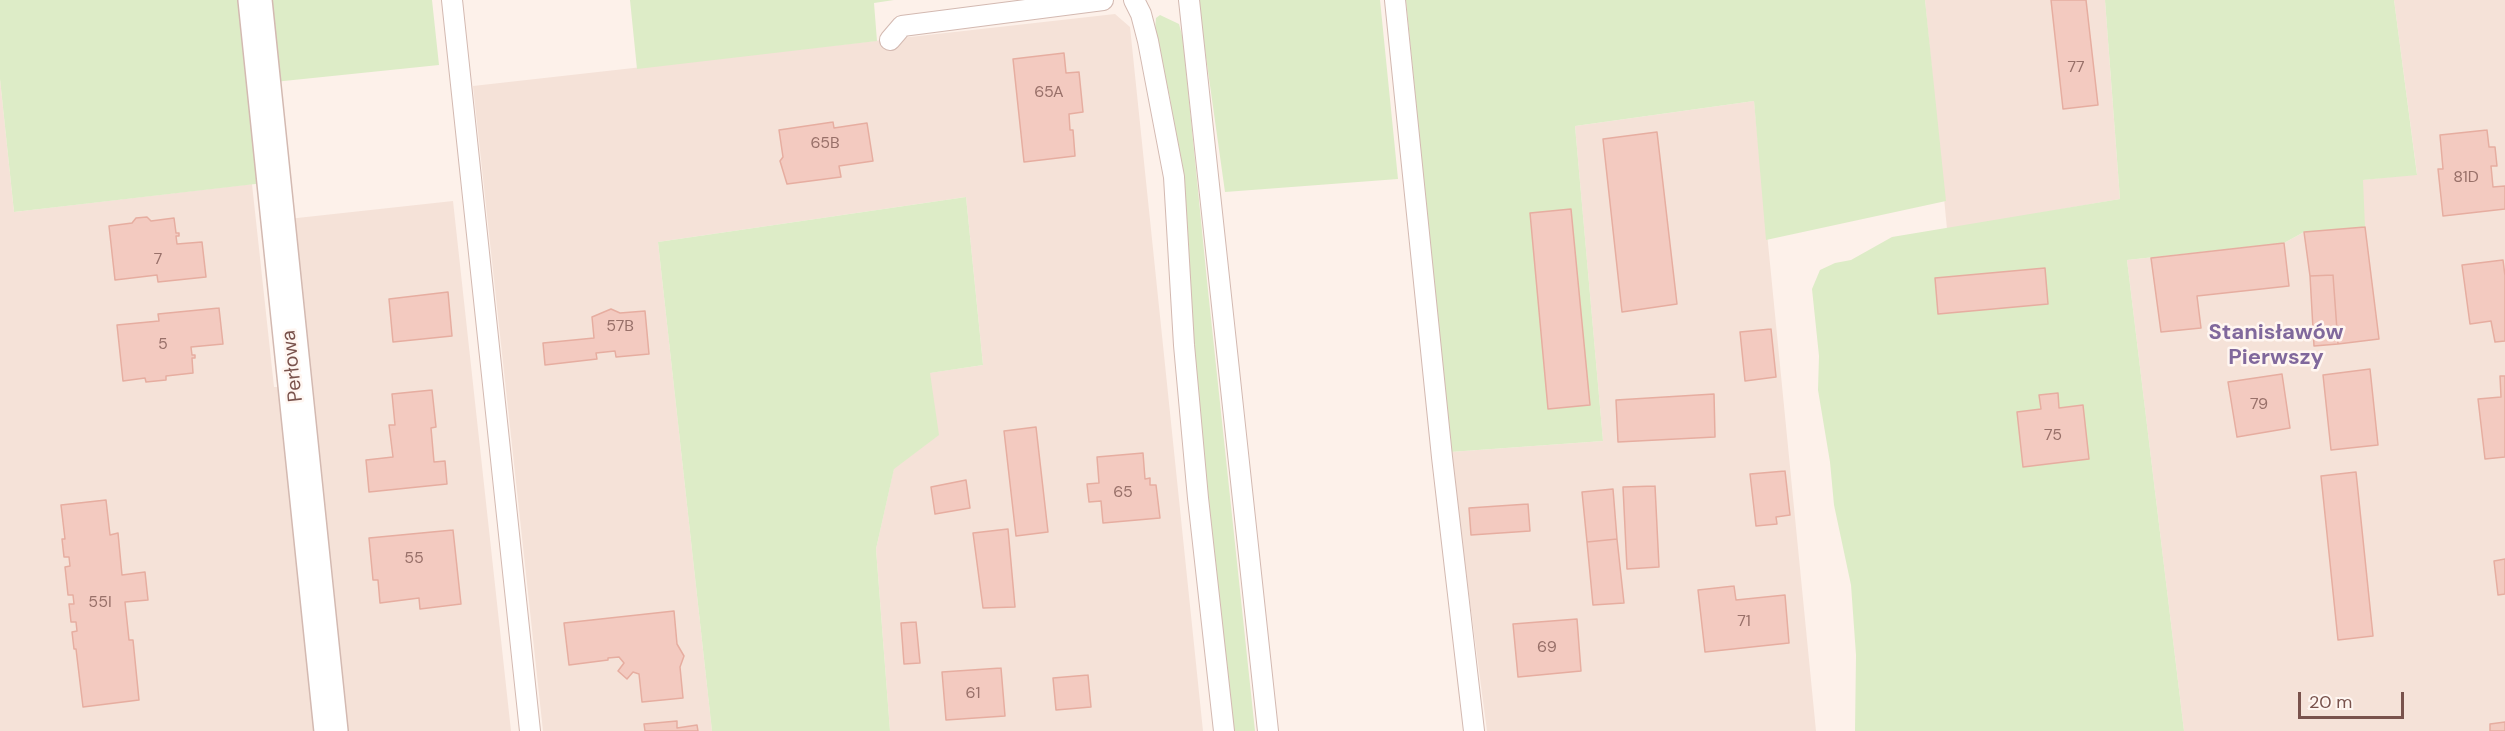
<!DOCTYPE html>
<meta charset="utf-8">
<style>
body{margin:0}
#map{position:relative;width:2505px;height:731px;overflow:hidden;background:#fdf1ea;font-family:"DM Sans",sans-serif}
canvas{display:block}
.scale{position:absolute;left:2298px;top:692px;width:106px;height:27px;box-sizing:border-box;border:3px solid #79524c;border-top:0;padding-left:8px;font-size:18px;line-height:21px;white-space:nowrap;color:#79524c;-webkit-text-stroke:4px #fff6f1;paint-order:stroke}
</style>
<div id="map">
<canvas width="2505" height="731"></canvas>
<div class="scale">20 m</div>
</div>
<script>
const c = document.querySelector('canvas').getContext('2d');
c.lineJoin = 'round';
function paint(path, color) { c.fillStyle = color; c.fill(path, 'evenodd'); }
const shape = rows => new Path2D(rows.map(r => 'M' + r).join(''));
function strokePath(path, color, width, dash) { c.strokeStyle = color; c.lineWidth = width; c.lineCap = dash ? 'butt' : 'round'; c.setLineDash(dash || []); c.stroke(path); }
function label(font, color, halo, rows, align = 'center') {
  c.font = font + ' "DM Sans",sans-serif'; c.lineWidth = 5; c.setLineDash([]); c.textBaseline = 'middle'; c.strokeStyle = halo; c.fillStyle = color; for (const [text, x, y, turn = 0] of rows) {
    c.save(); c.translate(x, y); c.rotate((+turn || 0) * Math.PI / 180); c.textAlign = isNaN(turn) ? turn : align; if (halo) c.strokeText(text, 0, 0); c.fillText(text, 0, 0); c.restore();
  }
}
paint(shape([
 [1925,0,2105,0,2120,199,1947,229],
 [2394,0,2505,0,2505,731,2184,731,2127,260,2284,243,2304,232,2363,180,2417,174],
 [1115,14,1130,27,1203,731,890,731,876,549,894,468,938,435,929,373,983,365,966,197,658,242,712,731,543,731,473,86],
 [0,79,14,212,252,184,274,387,282,387,318,731,0,731],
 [1754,101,1816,731,1487,731,1450,452,1603,441,1575,126],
 [453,201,511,731,343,731,288,219]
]), '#f5e2d8');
paint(shape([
 [0,0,243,0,264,183,14,212,0,79],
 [266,0,432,0,439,65,274,82],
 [630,0,894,0,874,3,877,41,637,69],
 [1198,0,1380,0,1398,179,1225,192],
 [1406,0,1925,0,1946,201,1766,240,1754,101,1575,126,1603,441,1450,452],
 [2105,0,2394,0,2417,175,2363,180,2365,227,2304,232,2284,243,2127,260,2184,731,1855,731,1856,655,1851,585,1834,505,1830,462,1818,390,1819,356,1812,289,1820,270,1835,263,1851,260,1892,237,2120,199],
 [1160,15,1179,24,1183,39,1207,281,1255,731,1232,731,1208,520,1179,178,1170,98,1155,30,1156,18],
 [966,197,983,365,930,373,939,435,894,469,876,549,890,731,712,731,658,242]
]), '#ddecc7');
const building = shape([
 [2051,0,2086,0,2098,105,2063,109,2051,0],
 [1064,53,1066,73,1079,72,1083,112,1069,114,1070,130,1073,130,1075,156,1024,162,1013,59,1064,53],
 [833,122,834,128,867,123,873,161,839,166,841,177,787,184,780,161,783,157,779,130,833,122],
 [2487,130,2489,147,2495,147,2497,166,2491,166,2493,187,2505,186,2505,209,2443,216,2438,169,2443,169,2440,135,2487,130],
 [1657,132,1677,304,1622,312,1603,139,1657,132],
 [1571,209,1590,405,1548,409,1530,213,1571,209],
 [147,217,151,221,174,218,176,233,179,233,179,236,176,236,177,244,202,242,206,277,158,282,157,275,115,280,109,226,132,223,136,218,147,217],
 [2365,227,2379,339,2338,344,2333,275,2310,276,2304,232,2365,227],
 [2284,243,2289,286,2197,296,2201,328,2161,332,2151,258,2284,243],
 [2503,260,2505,276,2505,341,2495,342,2491,321,2470,324,2462,265,2503,260],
 [2045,268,2048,304,1938,314,1935,278,2045,268],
 [2333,275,2338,344,2314,346,2310,276,2333,275],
 [448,292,452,336,393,342,389,299,448,292],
 [219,308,223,344,191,347,192,355,195,355,195,358,192,358,193,373,166,376,166,380,146,382,145,378,123,381,117,325,159,321,158,314,219,308],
 [611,309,620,313,645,311,649,354,616,357,615,351,596,353,597,359,545,365,543,343,594,338,592,317,611,309],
 [1771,329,1776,377,1745,381,1740,332,1771,329],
 [2370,369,2378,445,2331,450,2323,375,2370,369],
 [2282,374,2290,428,2237,437,2228,382,2282,374],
 [2500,376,2505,376,2505,457,2485,459,2478,399,2501,397,2500,376],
 [432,390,436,427,431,428,434,462,445,461,447,484,369,492,366,460,393,457,389,425,395,425,392,394,432,390],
 [2058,393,2059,408,2083,405,2089,459,2023,467,2017,412,2041,409,2039,395,2058,393],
 [1714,394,1715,437,1618,442,1616,400,1714,394],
 [1036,427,1048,532,1016,536,1004,431,1036,427],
 [1143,453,1145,479,1150,478,1150,485,1156,485,1160,518,1103,523,1101,501,1089,502,1087,484,1099,483,1097,457,1143,453],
 [1785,471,1790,515,1776,517,1777,524,1756,526,1750,474,1785,471],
 [2356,472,2373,636,2338,640,2321,476,2356,472],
 [966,480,970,508,935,514,931,487,966,480],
 [1655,486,1659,567,1627,569,1623,487,1655,486],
 [1613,489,1617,539,1587,542,1582,492,1613,489],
 [106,500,110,535,118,533,122,575,145,572,148,600,125,602,129,640,133,640,139,700,83,707,76,649,74,649,72,632,77,631,76,622,71,622,69,604,74,604,73,595,68,595,65,567,70,566,69,557,64,557,62,539,65,539,61,505,106,500],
 [1528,504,1530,531,1471,535,1469,508,1528,504],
 [1008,529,1015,607,983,608,973,533,1008,529],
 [453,530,461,604,420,609,419,598,380,603,378,580,373,580,369,538,453,530],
 [1617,539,1624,603,1593,605,1587,542,1617,539],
 [2505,559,2505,594,2498,595,2494,561,2505,559],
 [1734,586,1736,600,1785,595,1789,643,1705,652,1698,590,1734,586],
 [674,611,677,644,684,656,680,667,683,698,642,702,639,674,633,672,627,679,618,671,624,663,619,657,608,658,608,660,569,665,564,623,674,611],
 [1577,619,1581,671,1518,677,1513,624,1577,619],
 [916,622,920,663,904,664,901,623,916,622],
 [1001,668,1005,716,946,720,942,672,1001,668],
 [1088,675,1091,707,1056,710,1053,678,1088,675],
 [677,721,677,728,697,725,698,731,645,731,644,724,677,721],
 [2505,722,2505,731,2490,731,2490,724,2505,722]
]);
paint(building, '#f3cac0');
strokePath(building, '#e6ada0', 1.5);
const lane = shape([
 [452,0,530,731],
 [1134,0,1141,14,1148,41,1174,177,1184,345,1198,498,1224,731],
 [1189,0,1268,731],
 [1395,0,1442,457,1474,731],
 [890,40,902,26,1103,0]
]);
const street = shape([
 [255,0,331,731]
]);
strokePath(lane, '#d3b9b1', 22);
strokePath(street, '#d3b9b1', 36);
strokePath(lane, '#fff', 20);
strokePath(street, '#fff', 33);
label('16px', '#987069', null, [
 ["77",2076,68],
 ["65A",1049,93],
 ["65B",825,144],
 ["81D",2466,178],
 ["7",158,260],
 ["57B",620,327],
 ["5",163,345],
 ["79",2259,405],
 ["75",2053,436],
 ["65",1123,493],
 ["55",414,559],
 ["55I",100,603],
 ["71",1744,622],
 ["69",1547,648],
 ["61",973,694]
]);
label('20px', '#79524c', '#fff6f1', [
 ["Perłowa",293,366,-96]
]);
label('bold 22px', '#80689c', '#fff6f1', [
 ["Stanisławów",2276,333],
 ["Pierwszy",2276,358]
]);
</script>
